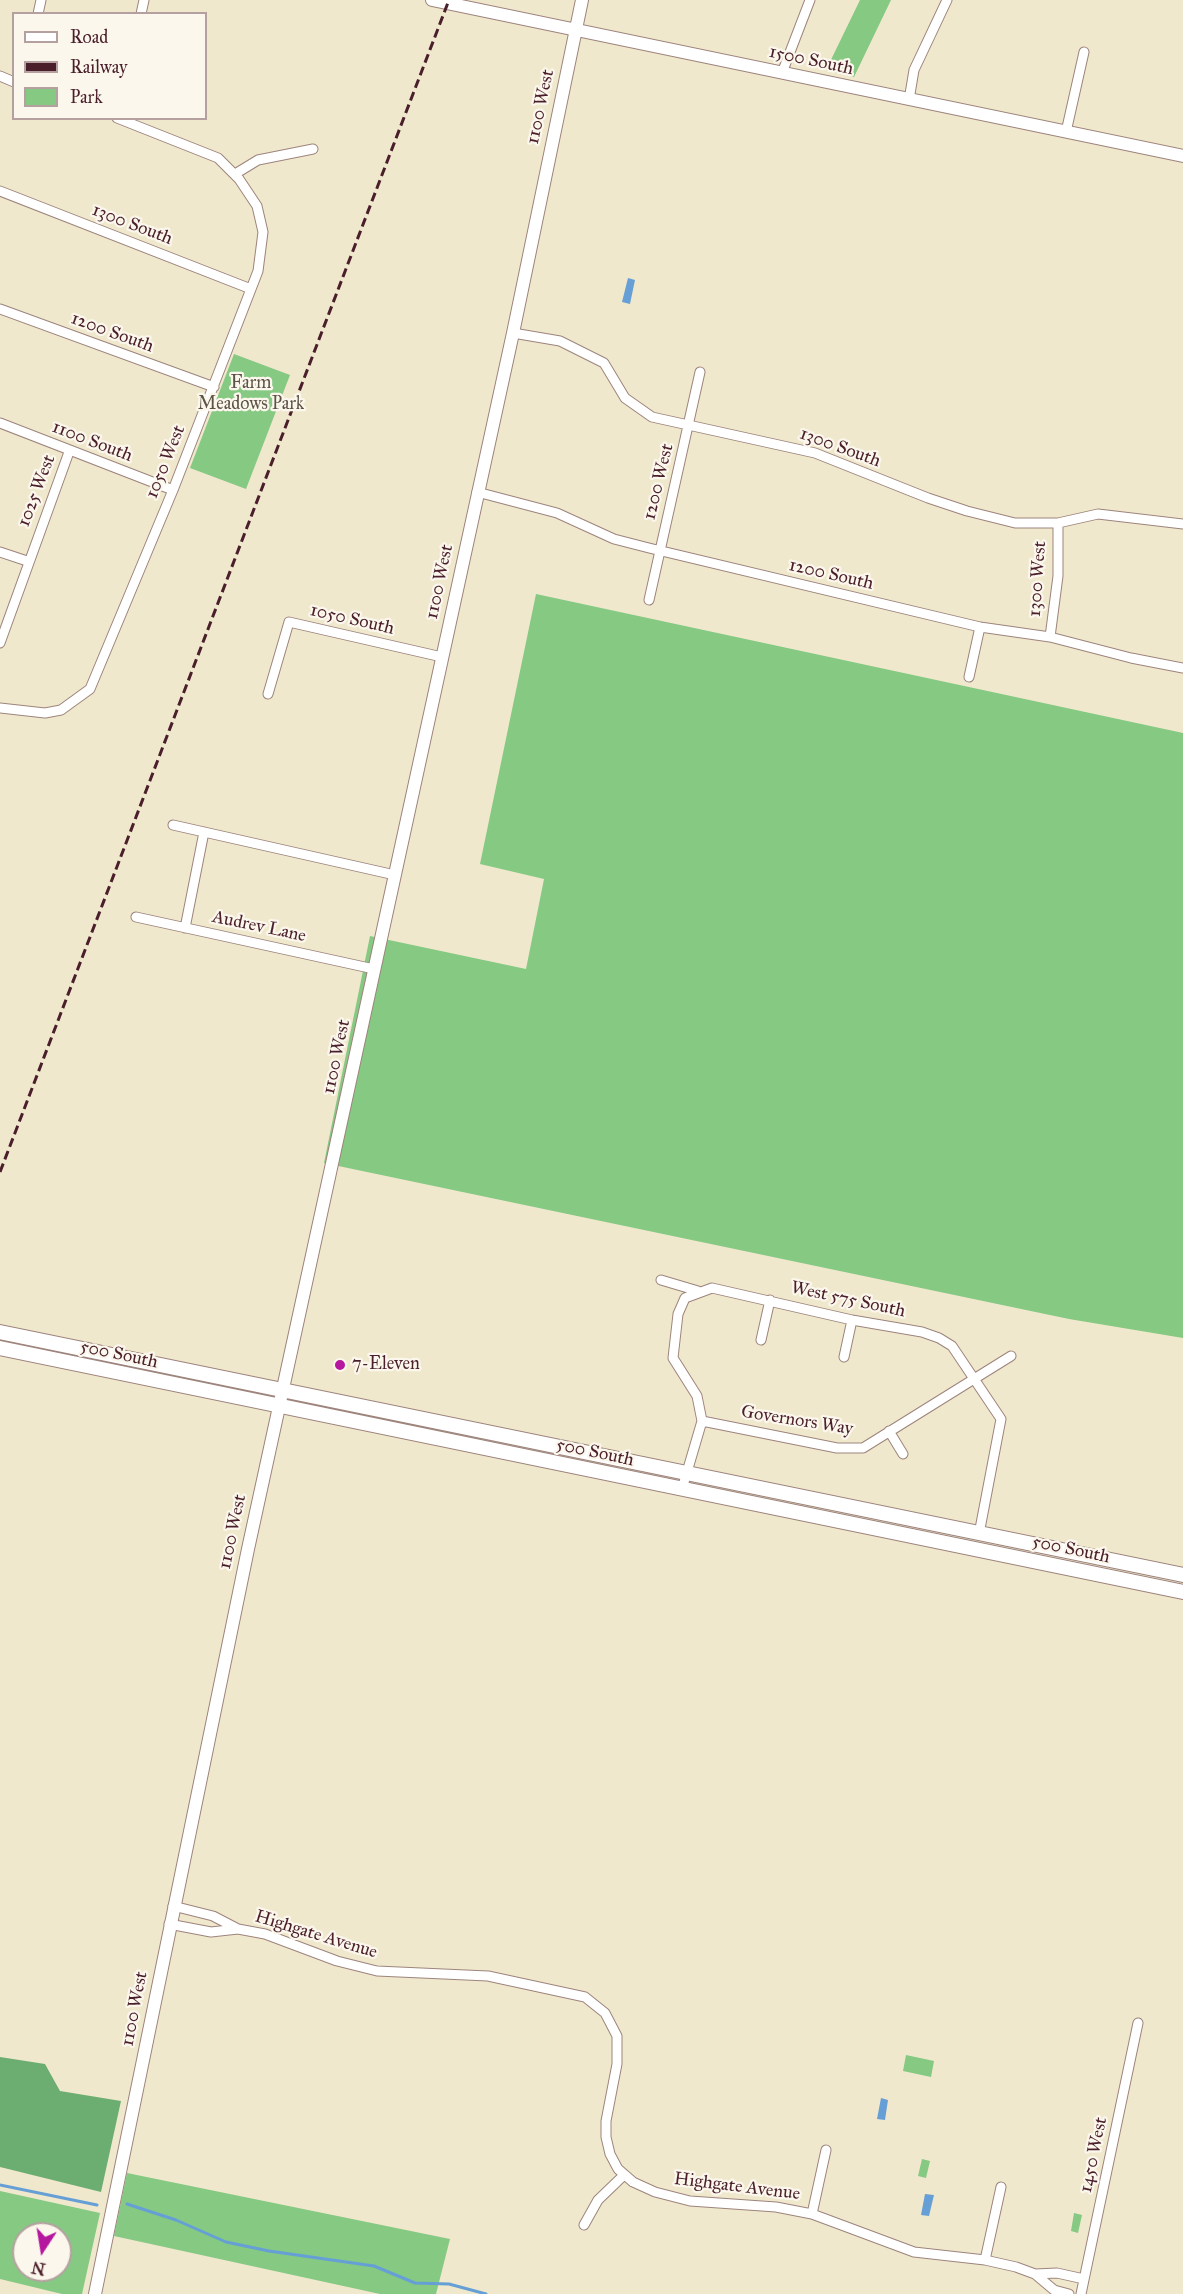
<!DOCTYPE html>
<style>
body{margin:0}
#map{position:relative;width:1183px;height:2294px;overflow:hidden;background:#f0e8cd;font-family:"IM FELL Great Primer",serif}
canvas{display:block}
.legend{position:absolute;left:12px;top:12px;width:195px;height:108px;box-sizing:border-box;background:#fbf7ec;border:2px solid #b4a19f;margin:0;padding:8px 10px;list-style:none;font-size:18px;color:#4a1f2b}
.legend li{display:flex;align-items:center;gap:12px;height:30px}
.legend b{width:30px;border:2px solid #b4a19f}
.north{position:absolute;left:12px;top:2222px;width:60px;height:60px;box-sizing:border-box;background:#fbf7ec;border:2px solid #b4a19f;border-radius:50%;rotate:192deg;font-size:16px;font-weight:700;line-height:24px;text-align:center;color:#4a1f2b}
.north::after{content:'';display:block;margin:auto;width:21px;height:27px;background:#b5179e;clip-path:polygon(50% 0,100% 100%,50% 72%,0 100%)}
</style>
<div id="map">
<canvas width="1183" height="2294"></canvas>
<ul class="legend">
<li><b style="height:8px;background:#fff"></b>Road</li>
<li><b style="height:8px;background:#4a1f2b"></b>Railway</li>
<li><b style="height:16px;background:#85c983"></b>Park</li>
</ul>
<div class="north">N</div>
</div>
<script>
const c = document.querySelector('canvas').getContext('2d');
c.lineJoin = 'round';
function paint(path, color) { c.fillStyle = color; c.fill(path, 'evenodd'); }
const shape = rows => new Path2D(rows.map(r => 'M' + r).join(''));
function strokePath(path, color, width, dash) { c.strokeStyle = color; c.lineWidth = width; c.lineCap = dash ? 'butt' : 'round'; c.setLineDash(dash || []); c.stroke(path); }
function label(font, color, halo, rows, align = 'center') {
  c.font = font + ' "IM FELL Great Primer",serif'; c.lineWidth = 4.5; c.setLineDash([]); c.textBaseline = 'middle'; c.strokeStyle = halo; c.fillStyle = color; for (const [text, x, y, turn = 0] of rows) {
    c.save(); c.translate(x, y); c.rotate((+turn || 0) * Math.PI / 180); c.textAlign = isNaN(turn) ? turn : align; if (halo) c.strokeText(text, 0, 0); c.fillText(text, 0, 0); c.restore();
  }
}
paint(shape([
 [860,0,891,0,854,77,826,70],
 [234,354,290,375,246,489,190,468],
 [536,594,1183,733,1183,1338,1069,1319,324,1163,370,936,526,969,544,879,480,864],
 [906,2055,934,2061,931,2077,903,2071],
 [922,2159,930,2161,926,2178,918,2176],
 [127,2173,450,2239,436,2294,380,2294,114,2236],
 [0,2191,100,2213,82,2294,62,2294,0,2279],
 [24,2234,60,2234,60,2270,24,2270],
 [1074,2213,1082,2215,1078,2233,1071,2231]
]), '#85c983');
paint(shape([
 [0,2057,45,2064,60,2091,121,2101,101,2192,0,2167]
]), '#6cad71');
paint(shape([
 [628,278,635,280,630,304,622,302],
 [881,2098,888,2100,885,2120,877,2119],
 [925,2194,934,2195,929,2216,921,2215]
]), '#659fd5');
strokePath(shape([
 [0,2185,97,2205],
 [127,2204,176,2220,226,2242,269,2251,374,2266,415,2283,449,2284,486,2294]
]), '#659fd5', 3);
const minor = shape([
 [38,14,41,0],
 [141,14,144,0],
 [782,73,810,0],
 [0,76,14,82],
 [909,100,914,70,947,0],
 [1066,132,1084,52],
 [235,174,258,160,313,149],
 [0,191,251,289],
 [0,309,214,387],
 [513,333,560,341,604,363,625,398,652,417,815,453,928,498,967,511,1015,523,1058,523,1098,514,1183,524],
 [0,423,173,490],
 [477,492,557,513,614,539,649,548,980,627,1050,637,1131,658,1183,668],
 [0,552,27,561],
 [649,600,700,372],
 [1050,637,1058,576,1058,523],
 [0,643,69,452],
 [969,677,980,627],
 [268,694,289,622,442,657],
 [0,708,45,713,61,710,90,689,173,490,258,271,263,232,257,206,239,179,218,158,117,118],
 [173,825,395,875],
 [136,917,374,969],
 [185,928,204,832],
 [661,1280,698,1291],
 [761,1340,770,1300],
 [844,1357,852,1320],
 [702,1421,837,1448,863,1448,1011,1356],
 [889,1431,903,1454],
 [682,1489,702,1421,697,1396,673,1358,678,1314,685,1298,712,1288,852,1320,922,1332,939,1338,952,1346,1001,1419,979,1534],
 [173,1906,213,1916,238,1929],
 [169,1924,211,1932,238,1929,265,1934,337,1961,377,1971,488,1976,585,1997,605,2013,617,2036,617,2064,606,2121,606,2137,610,2154,618,2169,633,2182,655,2192,690,2201,776,2207,812,2214,914,2252,985,2260,1016,2267,1035,2274,1054,2290,1069,2294],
 [812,2214,826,2150],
 [584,2225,598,2200,624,2175],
 [985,2260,1001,2187],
 [1035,2274,1057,2273,1084,2279],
 [1081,2294,1138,2023]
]);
const tertiary = shape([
 [432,0,1183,156],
 [95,2294,248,1549,513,333,582,0]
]);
const secondary = shape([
 [0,1332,1183,1575],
 [0,1348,1183,1592]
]);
strokePath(minor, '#9d847c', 11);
strokePath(tertiary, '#9d847c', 14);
strokePath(secondary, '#9d847c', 16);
strokePath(minor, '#fff', 9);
strokePath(tertiary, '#fff', 12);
strokePath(secondary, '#fff', 14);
strokePath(shape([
 [0,1172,449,0]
]), '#4a1f2b', 3, [9, 4.5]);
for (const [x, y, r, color] of [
 [340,1365,6,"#b5179e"]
]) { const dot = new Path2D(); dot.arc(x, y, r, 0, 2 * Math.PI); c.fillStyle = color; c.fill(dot); strokePath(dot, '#fbf7ec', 2); }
label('18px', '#4a1f2b', '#fbf7ec', [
 ["1500 South",811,61,12],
 ["1100 West",541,107,-78],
 ["1300 South",132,225,21],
 ["1200 South",112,333,20],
 ["1100 South",92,442,21],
 ["1300 South",840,448,20],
 ["1050 West",166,462,-68],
 ["1200 West",659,482,-76],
 ["1025 West",37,491,-69],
 ["1200 South",831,575,13],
 ["1300 West",1038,579,-86],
 ["1100 West",440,582,-78],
 ["1050 South",352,620,13],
 ["Audrev Lane",259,927,12],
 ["1100 West",337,1057,-78],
 ["West 575 South",848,1300,12],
 ["500 South",119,1355,12],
 ["Governors Way",797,1421,9],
 ["500 South",595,1453,12],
 ["1100 West",233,1532,-78],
 ["500 South",1071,1550,12],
 ["Highgate Avenue",316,1935,17],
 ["1100 West",135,2009,-79],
 ["1450 West",1094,2155,-78],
 ["Highgate Avenue",737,2187,7]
]);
label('18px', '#5c5245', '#fbf7ec', [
 ["Farm",251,384],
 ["Meadows Park",251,405]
]);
label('18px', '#4a1f2b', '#fbf7ec', [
 ["7-Eleven",352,1365]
], 'left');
</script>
